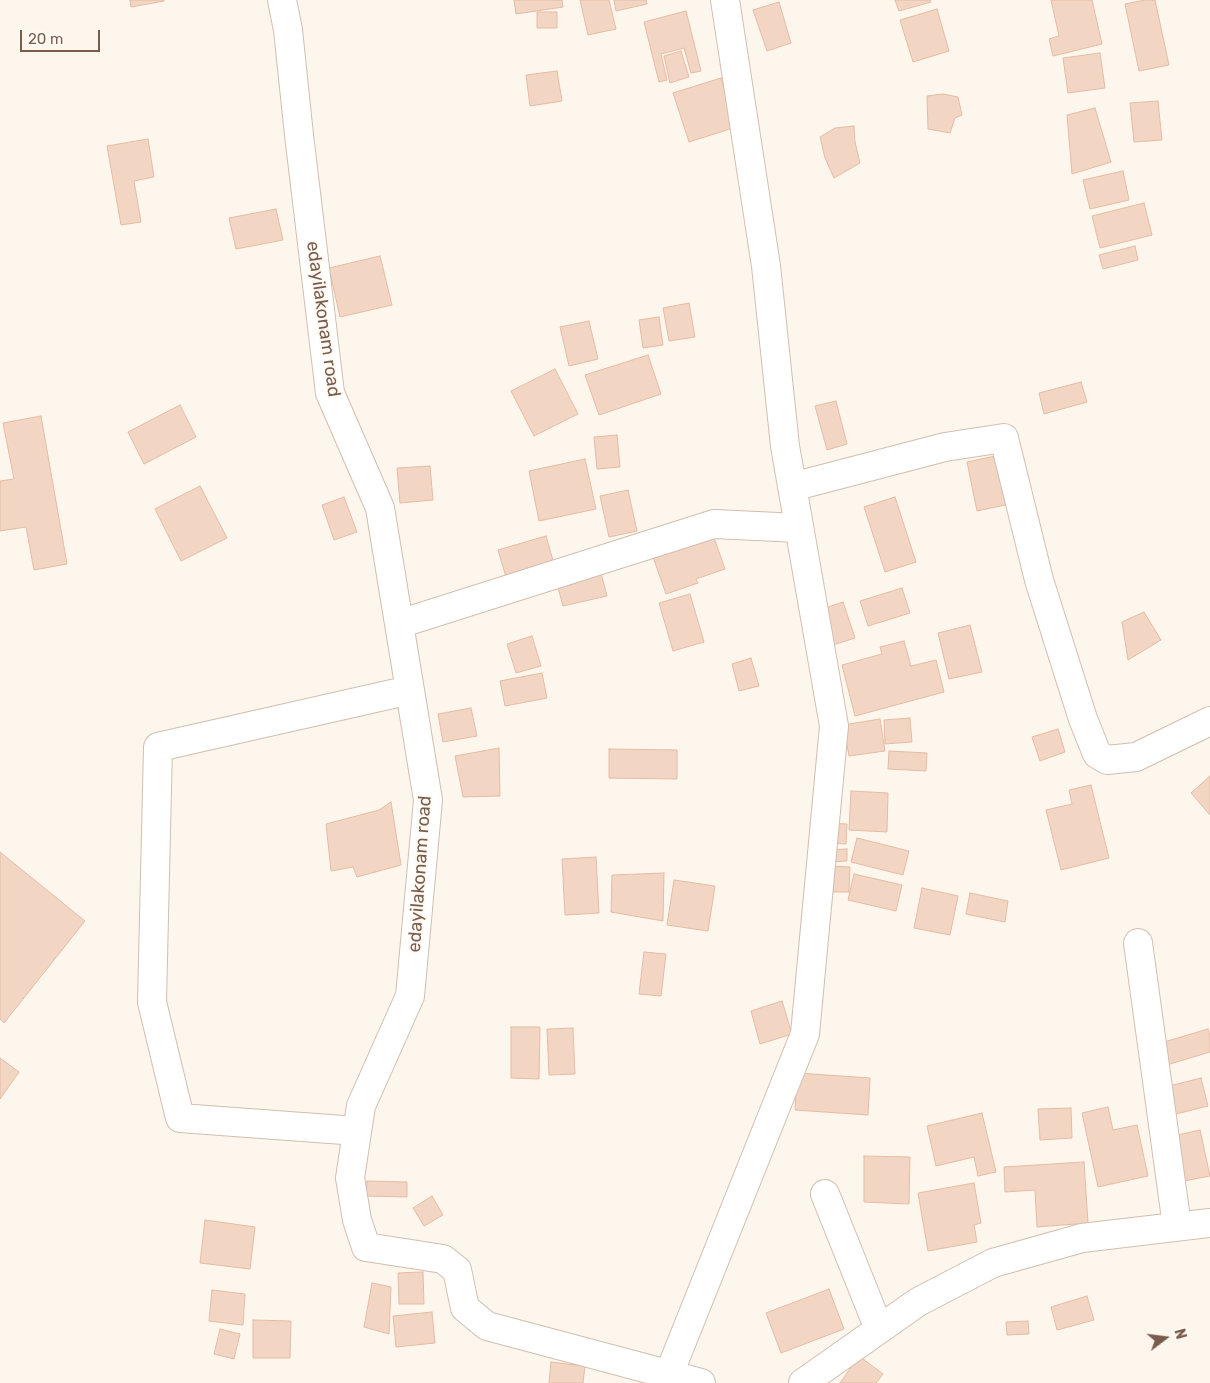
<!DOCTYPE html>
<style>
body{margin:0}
#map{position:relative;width:1210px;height:1383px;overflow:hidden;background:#fdf6ec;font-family:Rubik,sans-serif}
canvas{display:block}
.north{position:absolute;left:1140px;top:1313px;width:50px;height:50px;-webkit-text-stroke:4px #fffaf3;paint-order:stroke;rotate:75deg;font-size:14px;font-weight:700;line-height:20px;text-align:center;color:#7a5c4d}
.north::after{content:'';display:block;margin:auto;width:18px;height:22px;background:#7a5c4d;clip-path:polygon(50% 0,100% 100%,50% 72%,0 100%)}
.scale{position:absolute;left:20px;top:30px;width:80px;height:22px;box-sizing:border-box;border:2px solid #7a5c4d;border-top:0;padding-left:6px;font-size:15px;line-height:18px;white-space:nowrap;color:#7a5c4d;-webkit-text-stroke:4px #fffaf3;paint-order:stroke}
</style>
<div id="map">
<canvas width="1210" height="1383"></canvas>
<div class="north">N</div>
<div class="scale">20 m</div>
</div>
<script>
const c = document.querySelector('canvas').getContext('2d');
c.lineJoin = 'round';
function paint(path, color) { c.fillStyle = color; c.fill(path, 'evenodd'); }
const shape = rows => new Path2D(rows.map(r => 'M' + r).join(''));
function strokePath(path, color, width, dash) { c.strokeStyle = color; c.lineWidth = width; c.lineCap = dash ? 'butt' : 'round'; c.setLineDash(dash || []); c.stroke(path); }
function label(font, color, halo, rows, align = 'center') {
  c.font = font + ' Rubik,sans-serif'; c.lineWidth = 4; c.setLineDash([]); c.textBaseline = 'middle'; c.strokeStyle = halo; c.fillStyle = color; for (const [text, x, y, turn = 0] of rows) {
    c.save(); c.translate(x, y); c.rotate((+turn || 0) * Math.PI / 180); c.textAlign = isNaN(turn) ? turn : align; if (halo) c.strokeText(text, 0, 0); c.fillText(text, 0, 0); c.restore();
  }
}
const building = shape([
 [130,0,164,0,164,1,131,7,130,0],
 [514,0,562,0,563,7,516,14,514,0],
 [580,0,609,0,616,29,588,35,580,0],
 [614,0,646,0,647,4,616,11,614,0],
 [895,0,930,0,931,2,899,11,895,0],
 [1051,0,1092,0,1102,44,1053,56,1049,39,1059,36,1051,0],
 [1145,0,1155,0,1169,65,1139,71,1125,4,1145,0],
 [779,2,791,43,767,51,753,10,779,2],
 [937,9,949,51,913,62,900,20,937,9],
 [686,11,701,71,691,73,684,48,661,54,667,80,659,82,644,22,686,11],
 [537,12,557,12,557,28,537,28,537,12],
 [681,51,689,77,670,83,664,56,681,51],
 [1100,53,1105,88,1068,93,1063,58,1100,53],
 [557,71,562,101,530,106,526,75,557,71],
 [721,78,736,127,689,142,673,93,721,78],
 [943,94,958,97,962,115,955,118,950,133,928,129,927,96,943,94],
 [1158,101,1162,140,1134,142,1130,103,1158,101],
 [1095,108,1111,162,1072,174,1067,115,1095,108],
 [854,126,855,142,860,163,834,178,825,158,820,137,835,128,854,126],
 [148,139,154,177,134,181,141,222,121,225,107,146,148,139],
 [1123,171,1129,200,1090,209,1083,180,1123,171],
 [1144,203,1152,235,1100,248,1092,216,1144,203],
 [276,209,283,240,236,249,229,218,276,209],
 [1135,246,1138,260,1103,269,1099,255,1135,246],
 [380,256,392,305,340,317,329,268,380,256],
 [689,303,695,337,669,341,663,308,689,303],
 [659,317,663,345,643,348,639,320,659,317],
 [589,321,598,359,569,366,560,327,589,321],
 [648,355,661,394,599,415,585,375,648,355],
 [555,369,578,414,534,436,511,391,555,369],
 [1081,382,1087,402,1044,414,1039,393,1081,382],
 [836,401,847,444,827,450,815,406,836,401],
 [180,405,196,437,144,464,128,432,180,405],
 [41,416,67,564,34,570,26,527,0,531,0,481,14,479,3,423,41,416],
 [617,435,620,467,597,469,594,437,617,435],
 [1000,455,1010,504,977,511,967,462,1000,455],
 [585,459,596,509,539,521,529,471,585,459],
 [430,466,433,500,400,503,397,468,430,466],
 [200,486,227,538,181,561,155,509,200,486],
 [628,490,637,531,609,537,600,496,628,490],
 [344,497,357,532,334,540,322,505,344,497],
 [895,497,916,562,885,572,864,507,895,497],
 [712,532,725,569,696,579,698,583,666,594,652,554,712,532],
 [546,536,554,564,506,577,498,550,546,536],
 [601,573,607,596,563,606,557,584,601,573],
 [902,588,910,613,868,626,860,601,902,588],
 [690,594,704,642,673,651,659,603,690,594],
 [843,602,855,638,830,646,819,610,843,602],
 [1144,612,1161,640,1128,660,1122,622,1144,612],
 [970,625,982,672,949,679,938,633,970,625],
 [532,636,541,666,516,673,507,644,532,636],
 [904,641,911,666,936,660,944,692,855,716,842,665,882,654,880,647,904,641],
 [751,658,759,686,739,691,732,664,751,658],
 [542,673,547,698,505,706,500,681,542,673],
 [471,708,477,736,443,742,438,714,471,708],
 [910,718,912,742,885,744,884,720,910,718],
 [880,719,885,751,849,756,843,725,880,719],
 [1058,729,1065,752,1040,761,1032,737,1058,729],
 [499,748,500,796,463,797,455,756,499,748],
 [609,749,677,750,677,779,609,778,609,749],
 [889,751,927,753,926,771,888,769,889,751],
 [1210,776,1210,815,1191,793,1210,776],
 [1091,785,1109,858,1061,870,1046,810,1072,804,1069,790,1091,785],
 [851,791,888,793,887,832,849,830,851,791],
 [391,802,401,865,357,877,353,867,331,871,326,824,379,810,391,802],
 [827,823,847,824,846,844,826,843,827,823],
 [857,838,909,851,903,875,851,862,857,838],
 [847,849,847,861,828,862,828,850,847,849],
 [0,852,85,921,4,1023,0,1019,0,852],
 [596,857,599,913,565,915,562,859,596,857],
 [832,866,850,867,849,892,832,892,832,866],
 [664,873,663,921,611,912,612,875,664,873],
 [854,874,902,885,896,911,848,900,854,874],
 [674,880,715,886,708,931,667,925,674,880],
 [922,888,958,896,950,935,914,928,922,888],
 [970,893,1008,901,1005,922,966,914,970,893],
 [644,952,666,954,661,996,639,994,644,952],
 [782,1001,792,1034,760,1044,751,1011,782,1001],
 [511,1027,540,1027,539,1079,511,1078,511,1027],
 [573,1028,575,1074,549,1075,547,1029,573,1028],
 [1208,1029,1210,1036,1210,1052,1160,1067,1154,1045,1208,1029],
 [0,1058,19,1072,0,1099,0,1058],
 [797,1073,870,1078,868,1115,795,1110,797,1073],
 [1201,1078,1208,1106,1172,1115,1165,1087,1201,1078],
 [1108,1107,1113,1130,1137,1125,1148,1176,1098,1187,1082,1113,1108,1107],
 [1071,1108,1072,1138,1040,1140,1038,1109,1071,1108],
 [982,1113,996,1172,978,1176,974,1157,936,1166,927,1126,982,1113],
 [1200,1130,1210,1176,1179,1182,1169,1137,1200,1130],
 [864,1156,910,1157,909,1204,864,1202,864,1156],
 [1084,1162,1088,1223,1037,1227,1035,1190,1005,1192,1004,1167,1084,1162],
 [367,1181,407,1182,407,1197,366,1196,367,1181],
 [974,1183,981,1223,974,1225,977,1242,928,1251,918,1193,974,1183],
 [432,1196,443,1215,424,1226,413,1208,432,1196],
 [205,1220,255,1227,250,1269,200,1263,205,1220],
 [423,1272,424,1304,399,1304,398,1273,423,1272],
 [372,1283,391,1287,389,1334,364,1327,372,1283],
 [829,1289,844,1329,781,1353,766,1313,829,1289],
 [212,1290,245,1294,243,1325,209,1321,212,1290],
 [1087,1296,1094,1320,1057,1330,1051,1307,1087,1296],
 [432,1312,435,1343,396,1347,393,1316,432,1312],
 [253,1320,291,1321,290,1358,253,1358,253,1320],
 [1028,1321,1029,1334,1007,1335,1006,1322,1028,1321],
 [220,1329,240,1334,234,1359,214,1354,220,1329],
 [859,1356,883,1374,876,1383,840,1383,859,1356],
 [551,1362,585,1366,583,1383,549,1383,551,1362]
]);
paint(building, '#f3d5c3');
strokePath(building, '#e6bba3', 1);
const minor = shape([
 [282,0,288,30,299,135,330,393,380,508,428,800,410,996,361,1106,350,1178,357,1220,366,1247,443,1259,457,1270,465,1308,487,1326,701,1383],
 [792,487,945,447,1004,438,1039,580,1083,719,1097,754,1107,760,1136,757,1210,721],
 [399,624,714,524,799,528],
 [1138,943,1177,1226],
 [357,1131,180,1118,152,1002,158,747,410,690],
 [825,1194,879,1329],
 [669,1374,805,1034,834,726,785,446,766,266,725,0],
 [803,1383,918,1302,993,1263,1082,1238,1210,1223]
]);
strokePath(minor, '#d1beb0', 30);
strokePath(minor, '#fff', 28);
label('18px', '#7a5c4d', '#fffaf3', [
 ["edayilakonam road",323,319,82],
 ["edayilakonam road",420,874,-86]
]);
</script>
